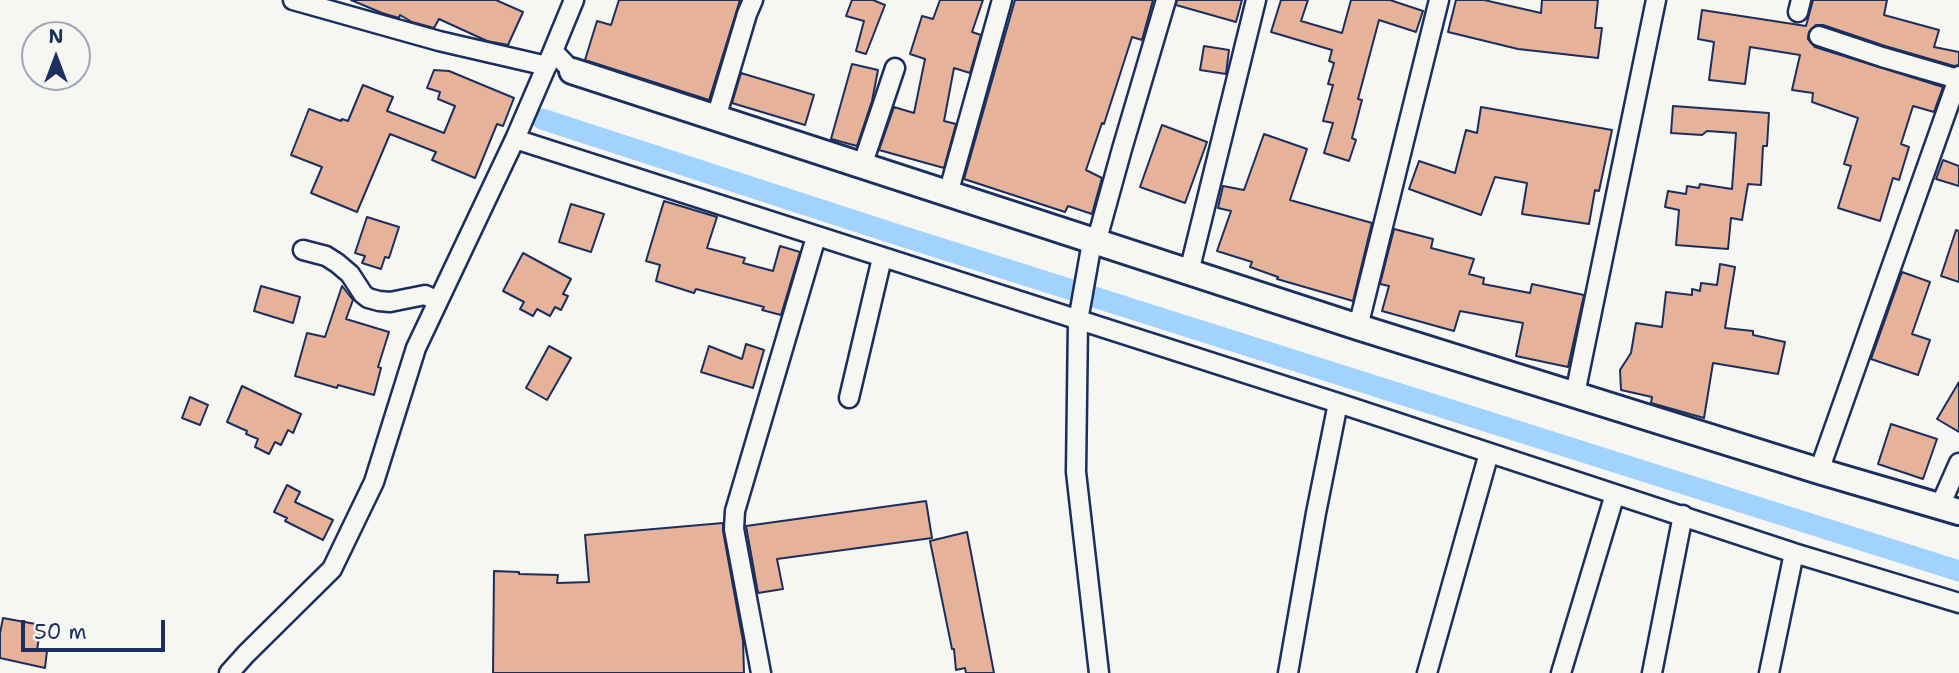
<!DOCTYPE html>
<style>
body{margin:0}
#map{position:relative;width:1959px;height:673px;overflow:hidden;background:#f6f6f2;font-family:"Shantell Sans",sans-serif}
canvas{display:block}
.north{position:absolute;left:21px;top:21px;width:70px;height:70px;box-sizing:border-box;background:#f6f6f2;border:2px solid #9ea6b7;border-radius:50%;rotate:0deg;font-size:19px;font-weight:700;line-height:28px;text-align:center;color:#1b2f5e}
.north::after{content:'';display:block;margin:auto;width:24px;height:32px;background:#1b2f5e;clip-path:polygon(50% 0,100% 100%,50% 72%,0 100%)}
.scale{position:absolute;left:21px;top:620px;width:144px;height:32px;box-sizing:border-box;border:4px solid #1b2f5e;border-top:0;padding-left:9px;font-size:21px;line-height:24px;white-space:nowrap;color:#1b2f5e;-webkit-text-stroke:5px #f6f6f2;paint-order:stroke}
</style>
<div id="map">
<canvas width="1959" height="673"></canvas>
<div class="north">N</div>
<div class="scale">50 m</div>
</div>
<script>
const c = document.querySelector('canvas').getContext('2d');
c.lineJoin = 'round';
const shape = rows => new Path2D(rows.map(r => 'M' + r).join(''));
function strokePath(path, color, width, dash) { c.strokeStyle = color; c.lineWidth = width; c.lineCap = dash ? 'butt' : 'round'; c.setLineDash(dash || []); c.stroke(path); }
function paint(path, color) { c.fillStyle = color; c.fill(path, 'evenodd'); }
strokePath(shape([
 [542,119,892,233,1959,571]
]), '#a2d3ff', 21);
const building = shape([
 [351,0,496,0,523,12,508,45,487,41,439,19,434,28,412,22,400,15,399,18,382,13,351,0],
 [619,0,740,0,709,100,585,60,597,21,611,25,619,0],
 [852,0,873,0,885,5,866,54,856,51,864,21,846,16,852,0],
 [940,0,983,0,972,32,981,35,970,73,954,68,944,121,956,124,944,168,879,150,894,107,914,113,925,59,910,54,922,16,933,19,940,0],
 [1015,0,1153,0,1142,40,1132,37,1104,124,1102,123,1086,170,1102,178,1092,214,1068,206,1065,212,964,179,1015,0],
 [1177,0,1242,0,1236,22,1176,5,1177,0],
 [1281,0,1308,0,1301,21,1342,33,1351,0,1390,0,1423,11,1416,32,1379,20,1358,99,1362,100,1352,138,1356,140,1349,161,1324,153,1333,123,1323,121,1333,85,1328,84,1334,63,1329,61,1332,50,1271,32,1281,0],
 [1456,0,1484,0,1541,13,1542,0,1598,0,1595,28,1602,28,1598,58,1518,49,1448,32,1456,0],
 [1813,0,1887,0,1884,15,1939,30,1934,47,1959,52,1959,65,1954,66,1885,46,1823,25,1816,25,1809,32,1808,39,1815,47,1943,87,1934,112,1913,106,1901,144,1909,147,1899,180,1893,178,1880,221,1838,208,1851,166,1844,164,1858,118,1812,102,1813,93,1792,90,1800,55,1750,47,1745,84,1709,80,1714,42,1698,39,1702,10,1806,26,1813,0],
 [1204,46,1229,50,1226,74,1200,70,1204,46],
 [852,64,878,70,872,101,857,146,831,139,852,64],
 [434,70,449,71,514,98,503,126,497,124,475,178,432,160,436,152,390,134,357,212,311,193,322,167,291,155,309,109,341,121,342,119,348,121,363,85,393,97,387,111,444,133,455,106,438,99,440,92,427,88,434,70],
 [741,73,814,95,805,125,732,103,741,73],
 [1673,106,1769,113,1767,146,1763,146,1761,185,1748,184,1742,220,1731,218,1728,249,1676,245,1679,210,1665,207,1668,191,1686,194,1687,186,1699,188,1700,184,1732,189,1736,133,1707,131,1702,135,1671,133,1673,106],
 [1481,107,1612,130,1599,191,1595,190,1589,224,1522,214,1527,183,1495,177,1481,215,1409,189,1419,161,1455,173,1466,130,1477,133,1481,107],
 [1162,125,1207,142,1185,203,1140,187,1162,125],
 [1264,134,1307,149,1290,200,1372,223,1353,301,1277,279,1278,277,1250,267,1252,262,1217,251,1231,211,1218,208,1223,186,1244,190,1264,134],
 [1943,160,1959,166,1959,186,1936,179,1943,160],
 [664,201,717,217,707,248,745,258,743,263,773,271,780,246,800,252,781,315,762,310,764,307,696,289,694,293,656,281,660,265,646,261,664,201],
 [571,204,604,214,591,252,559,242,571,204],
 [367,217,399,227,389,258,385,257,381,269,362,263,365,256,355,253,367,217],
 [1394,229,1433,239,1431,248,1474,259,1469,274,1484,278,1483,284,1530,293,1532,284,1584,295,1568,367,1516,356,1523,323,1460,311,1454,331,1382,311,1389,286,1380,284,1394,229],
 [1956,230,1959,231,1959,282,1941,276,1956,230],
 [523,253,571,279,563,294,568,296,561,310,555,307,550,316,537,309,533,316,520,309,524,302,503,291,523,253],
 [1720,264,1735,267,1725,328,1753,331,1753,335,1785,342,1778,374,1713,363,1704,418,1651,403,1652,397,1621,390,1620,370,1631,353,1636,323,1662,327,1666,292,1692,295,1692,289,1700,291,1701,283,1717,285,1720,264],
 [1902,272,1930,282,1912,334,1930,340,1918,375,1871,359,1902,272],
 [261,286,300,297,293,323,254,311,261,286],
 [342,286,353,300,346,319,389,332,378,367,381,368,374,395,338,385,337,388,295,376,307,333,325,337,342,286],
 [746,344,764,350,753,388,701,372,709,346,742,359,746,344],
 [549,346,571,358,547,400,526,388,549,346],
 [1959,382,1959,432,1937,419,1959,382],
 [242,386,301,414,293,433,288,430,281,445,275,442,269,454,255,447,258,439,246,434,247,431,227,422,242,386],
 [190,397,208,405,200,425,182,418,190,397],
 [1891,424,1937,439,1923,479,1878,464,1891,424],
 [287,485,300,492,295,502,333,520,323,540,285,521,287,518,274,512,287,485],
 [926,501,932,538,777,559,783,589,758,593,746,526,926,501],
 [723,523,723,531,743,641,744,673,493,673,494,571,519,572,519,574,558,575,557,583,589,582,585,535,723,523],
 [967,532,994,673,966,673,965,668,956,670,954,649,952,649,930,541,967,532],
 [3,618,41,625,37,650,47,651,45,668,0,658,0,633,3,618]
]);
paint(building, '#e6b299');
strokePath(building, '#1b2f5e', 2);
const street = shape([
 [293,0,439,41,547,66],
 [1798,12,1801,0],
 [1819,36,1882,57,1958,79],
 [572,71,553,51,574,0],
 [716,118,747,14,753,0],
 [515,139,1338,403,1794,553,1959,603],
 [862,166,895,68],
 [948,194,1002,0],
 [1092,242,1078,321,1076,472,1099,673],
 [1096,243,1122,149,1166,0],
 [303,250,326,256,337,263,350,274,363,294,368,298,379,301,390,302,425,295,438,301],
 [1189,272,1256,0],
 [1358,327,1439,0],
 [1575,394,1656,0],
 [849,398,882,258],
 [1819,471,1959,76],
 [1940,506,1959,463],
 [229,673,246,654,332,569,374,482,416,348,515,139,553,51],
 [761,673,734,529,735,511,816,237],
 [1288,673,1316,513,1338,403],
 [1427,673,1489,453],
 [1561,673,1615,494],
 [1652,673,1683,515],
 [1769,673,1794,553]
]);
const secondary = shape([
 [572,71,1358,327,1819,471,1959,512]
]);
strokePath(street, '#1b2f5e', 23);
strokePath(secondary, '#1b2f5e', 30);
strokePath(street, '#f6f6f2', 18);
strokePath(secondary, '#f6f6f2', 24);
</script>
